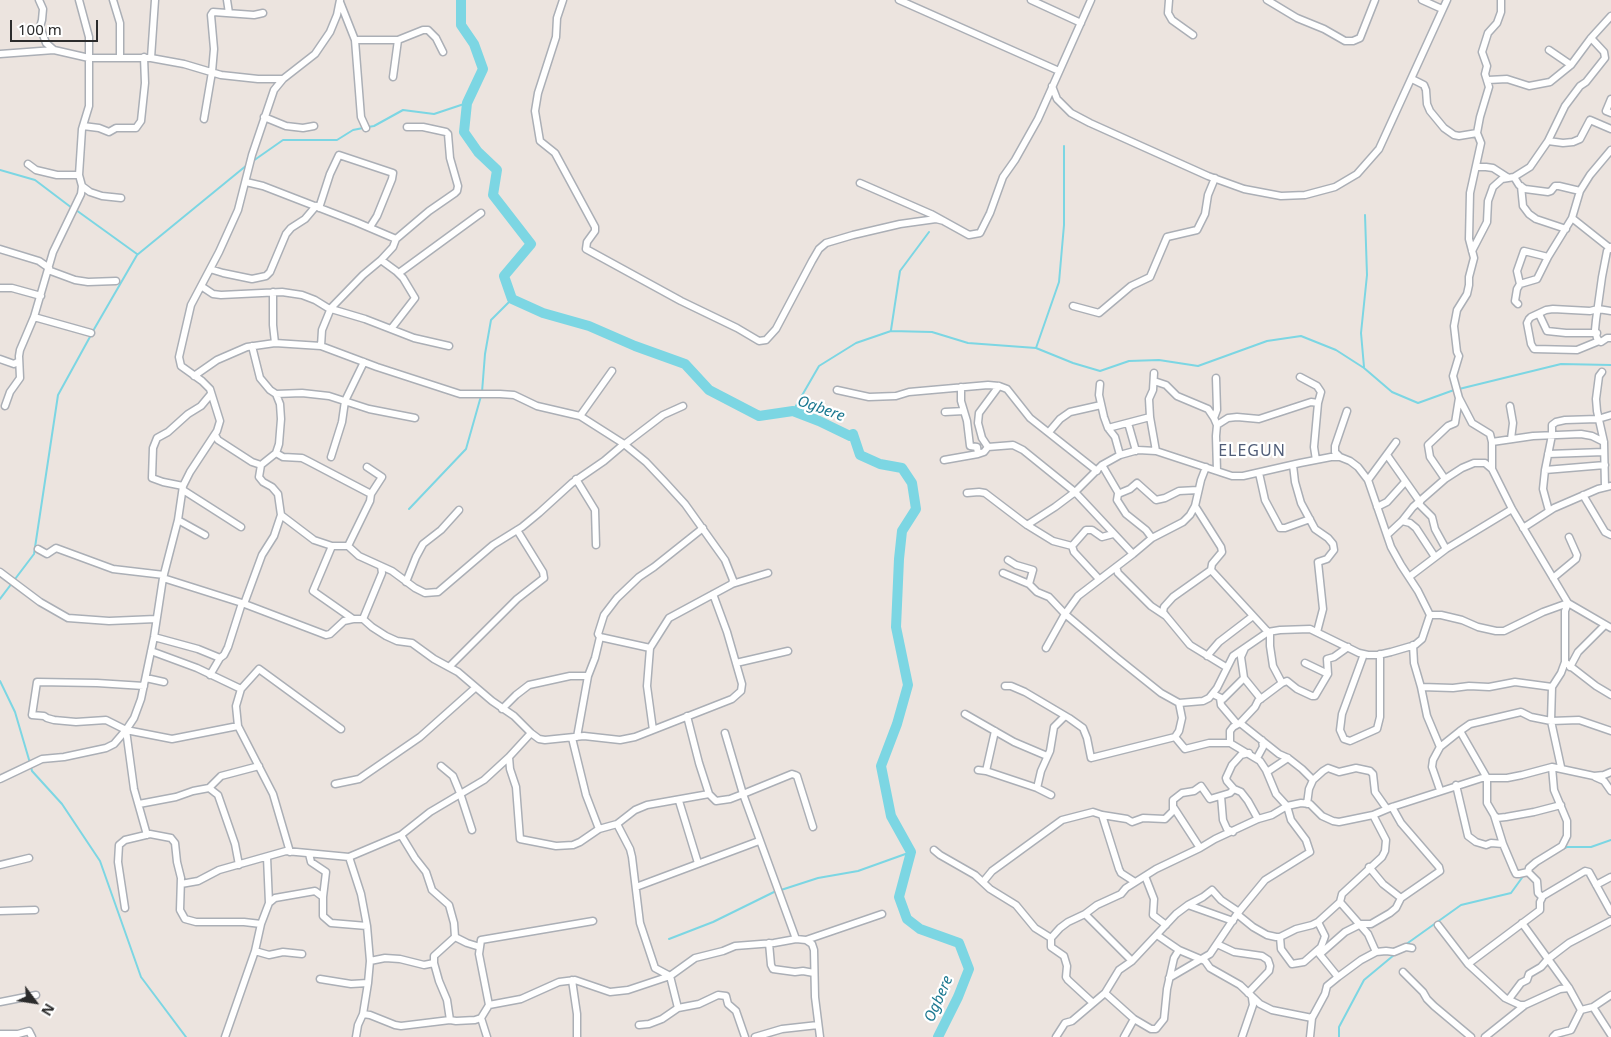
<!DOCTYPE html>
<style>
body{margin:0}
#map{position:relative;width:1611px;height:1037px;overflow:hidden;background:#ece4df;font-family:"Noto Sans",sans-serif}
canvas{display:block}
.north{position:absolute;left:10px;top:977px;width:50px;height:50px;-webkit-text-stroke:4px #fff;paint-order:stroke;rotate:121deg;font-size:14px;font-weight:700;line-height:20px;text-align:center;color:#2b2b2b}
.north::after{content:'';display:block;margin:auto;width:18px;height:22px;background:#2b2b2b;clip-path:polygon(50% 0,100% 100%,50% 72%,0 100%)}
.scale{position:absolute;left:10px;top:20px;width:88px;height:22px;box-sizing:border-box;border:2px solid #2b2b2b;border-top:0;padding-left:6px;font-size:15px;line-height:18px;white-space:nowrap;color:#2b2b2b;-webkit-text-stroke:4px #fff;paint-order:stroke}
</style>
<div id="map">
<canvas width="1611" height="1037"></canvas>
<div class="north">N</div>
<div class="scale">100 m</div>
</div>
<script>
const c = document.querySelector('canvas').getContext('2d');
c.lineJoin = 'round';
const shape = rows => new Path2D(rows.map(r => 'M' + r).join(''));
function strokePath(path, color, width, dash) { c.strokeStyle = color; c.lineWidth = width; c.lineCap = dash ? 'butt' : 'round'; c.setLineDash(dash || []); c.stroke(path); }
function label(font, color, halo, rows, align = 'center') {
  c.font = font + ' "Noto Sans",sans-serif'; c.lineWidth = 4.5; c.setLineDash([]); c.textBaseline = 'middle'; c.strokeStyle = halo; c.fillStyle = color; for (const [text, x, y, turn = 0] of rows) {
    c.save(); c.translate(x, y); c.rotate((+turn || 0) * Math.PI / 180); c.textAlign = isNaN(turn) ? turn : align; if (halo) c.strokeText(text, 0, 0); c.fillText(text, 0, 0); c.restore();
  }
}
strokePath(shape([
 [368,127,374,126,403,110,434,114,467,103],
 [253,161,283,140,337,140,353,130,363,128],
 [0,170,35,180,72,208],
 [76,210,137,254],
 [891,330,900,271,929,232],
 [93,331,137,255,247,165],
 [1036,348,1059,282,1064,225,1064,146],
 [1364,367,1361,333,1367,275,1365,215],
 [1459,389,1561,364,1611,365],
 [482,392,485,354,491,320,512,299],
 [793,411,819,366,856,343,891,331,932,332,968,343,1036,348,1073,363,1100,371,1129,361,1159,360,1198,366,1267,341,1301,336,1336,350,1364,368,1392,392,1418,403,1454,390],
 [409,509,466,449,481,396],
 [0,599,34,554,58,395,91,335],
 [0,681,15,712,30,763],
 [31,767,32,771,62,804,100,861,141,977,186,1037],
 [1560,850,1567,847,1591,847,1611,840],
 [781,890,818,878,858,871,911,852],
 [669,939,713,922,776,891],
 [1405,945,1461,905,1511,893,1524,875],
 [1339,1037,1339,1027,1364,980,1394,955]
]), '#7cd6e3', 2);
strokePath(shape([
 [461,0,461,25,474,44,483,69,467,103,464,132,478,152,497,170,493,195,531,244,504,276,512,299,543,313,589,326,635,346,685,364,709,390,759,416,793,411,819,421,850,436,853,434,860,455,880,464,902,468,912,483,916,509,902,531,899,559,896,627,908,685,897,724,881,766,891,816,911,852,899,897,907,919,920,929,959,943,969,969,958,997,938,1037]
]), '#7cd6e3', 10);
const minor = shape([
 [39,0,43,9,42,20,40,27,46,43,54,50],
 [113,0,120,23,120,57],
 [227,0,229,13],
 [563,0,557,18,556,37,538,93,535,111,540,141,555,153,595,227,595,231,587,242,586,249,681,301,737,328,759,341,766,340,776,329,812,261,819,249,826,243,853,235,900,224,936,219,944,221],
 [899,0,1059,71],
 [1031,0,1081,23],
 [1169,0,1168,13,1172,20,1193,35],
 [1267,0,1297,18,1324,29,1345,41,1353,41,1360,38,1375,0],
 [1422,0,1442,9],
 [1501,0,1501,12,1497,23,1488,33,1482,52,1487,66,1485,74,1489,87,1480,117,1477,133,1481,143,1470,193,1469,239,1474,258,1469,277,1469,285,1467,294,1457,310,1454,326,1457,352,1459,356,1453,376,1459,398,1472,423,1490,434,1492,442,1492,469,1512,509,1568,603,1611,628],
 [340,2,355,40,361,117,366,128],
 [355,40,398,40,423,30,428,30,436,38,443,52],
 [1549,50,1571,65],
 [0,54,54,50,89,58,151,58,184,64,221,75,258,79,283,79],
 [151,58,155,0],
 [393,77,398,40],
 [1412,79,1424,85,1426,90,1427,104,1430,111,1444,128,1454,135,1459,136,1477,133],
 [1488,80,1507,79,1529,86,1550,82,1571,65,1591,38,1611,16],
 [1052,86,1057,99,1071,113,1090,123,1208,176,1244,189,1281,196,1305,195,1335,187,1357,174,1379,149,1447,0],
 [1611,99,1606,111,1611,113],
 [264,117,286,126,303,128,314,126],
 [204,119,212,72,214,49,211,15,213,12,254,15,263,13],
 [83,126,99,128,109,132,116,128,136,128,141,121,145,83,144,57],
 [1548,141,1565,106,1580,86,1586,82,1605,58,1604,52,1591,38],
 [28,164,36,170,57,175,79,175],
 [1476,167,1486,167,1493,168,1507,177],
 [1514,177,1519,185,1525,189,1548,192,1551,191,1555,186,1559,186,1580,191],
 [246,182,263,186,356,222,396,239],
 [860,183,931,214,969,235,980,233,990,213,1003,177,1015,160,1038,119,1091,0],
 [82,186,90,192,102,196,121,198],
 [1521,186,1523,206,1529,214,1536,219,1566,229],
 [319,208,330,174,339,155,393,173,392,179,377,216,370,227],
 [1572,218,1611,249],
 [0,249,39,261,49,268],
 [1472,251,1487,222,1488,201,1493,187,1502,179,1514,177,1530,167,1548,141,1563,143,1573,142,1580,139,1590,120,1611,129],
 [381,260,396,271,403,278,415,298,391,329],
 [210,269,223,273,252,279,266,276,270,272,286,234,291,228,305,219,316,206],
 [48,270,75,280,88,282,116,281],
 [399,273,481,213],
 [1520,284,1537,279,1548,257,1572,218,1580,191,1590,175,1611,150],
 [201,286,213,294,221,295,282,292,302,295,315,300,328,308,365,319,414,338,449,346],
 [0,288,12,288,41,296],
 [273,292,273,325,275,343],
 [1518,304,1515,301,1517,289,1520,284,1517,271,1524,251,1548,257],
 [1073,306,1099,313,1131,286,1150,277,1167,237,1197,230,1205,214,1208,195,1215,178],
 [1611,311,1598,309,1590,311,1553,309,1546,310,1531,317,1529,319,1527,323,1531,344,1534,349,1577,350,1599,341,1601,342,1607,338,1611,338],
 [1539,314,1547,331,1566,333,1597,333],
 [34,317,91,333],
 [1599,341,1597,338,1595,330,1596,320,1602,277,1607,251,1611,247],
 [252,346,260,378,270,390,276,394,302,393,329,396,369,409,415,418],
 [321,346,322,330,331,308,363,275,381,260,393,247,396,239,429,211,455,193,457,191,458,186,450,158,448,134,446,132,423,127,407,127],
 [0,359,14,364,19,361],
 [1602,372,1599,376,1596,399,1597,411,1604,442,1605,487],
 [1154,373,1153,390,1149,399,1150,417,1156,451],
 [194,376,217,360,247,347,275,343,321,346,377,367,460,394,500,394,514,395,537,406,580,416,624,444,646,462,664,481,685,504,725,560,733,580,732,584],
 [1300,377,1317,386,1321,392,1318,403,1314,447,1316,460],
 [1216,378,1217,410,1214,418,1217,425,1216,436,1217,471],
 [1154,381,1166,385,1177,396,1208,409,1214,418],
 [1100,384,1099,395,1104,417,1108,428,1115,437,1120,455],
 [961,387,961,401,967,421,970,446,977,447,978,454],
 [837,390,869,397,896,396,909,392,988,385,999,386,1007,389,1030,418,1097,471],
 [276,394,280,404,281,419,279,444,276,453,283,457,302,458,308,461,371,494,370,501,348,546],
 [5,406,10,392,20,378,19,356,20,350,34,317,53,252,81,194,82,186,79,175,82,129,89,106,89,37,79,0],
 [1510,406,1513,423,1511,439],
 [945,412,964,411],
 [580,416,612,371],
 [1128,423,1136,451],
 [1217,425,1228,418,1237,417,1259,419,1311,402,1318,403],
 [1108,428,1150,417],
 [1049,432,1060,419,1070,412,1101,405],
 [215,435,218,440,252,462,261,465,276,453],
 [1492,442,1533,436,1581,434,1592,436,1604,442],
 [625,444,663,415,683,406],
 [988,447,982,438,978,423,979,413,999,386],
 [1548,454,1604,452],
 [1387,455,1420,502],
 [331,457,342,422,345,401,364,362],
 [1340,457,1335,452,1335,446,1347,411],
 [944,460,978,454,984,452,988,447,1013,445,1023,450,1075,492,1133,554],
 [1102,465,1119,494],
 [1293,465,1295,482,1301,503,1315,529,1328,538,1333,544,1334,550,1327,559,1318,562,1323,609,1317,632],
 [367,467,382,477,371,494],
 [1545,470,1605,465],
 [1259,473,1265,500,1280,528,1285,528,1310,519],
 [576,479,595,510,596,545],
 [1445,479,1430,457,1428,445,1448,426,1455,423,1459,398],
 [1368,480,1396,442],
 [183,486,163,482,152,478,153,448,157,438,168,432,188,414,201,406,211,394],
 [183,490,241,527],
 [967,493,979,492,985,493,1027,525,1053,541,1072,546,1074,552,1099,579],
 [1583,495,1605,532,1611,535],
 [1418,503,1432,517,1435,529,1446,549],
 [1377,507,1387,502,1405,482],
 [1549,511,1543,489,1545,470,1552,435,1552,425,1556,422,1565,420,1598,419,1611,415],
 [281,515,314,540,332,546,348,546,359,556,381,566,382,573,363,619],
 [178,520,205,535],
 [1402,521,1410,523,1416,528,1435,557],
 [1523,528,1554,508,1598,489,1611,486],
 [1387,535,1402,521,1413,507,1445,479,1462,468,1474,463,1485,463,1492,469],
 [1152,538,1146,530,1126,514,1117,500,1118,494,1130,489,1137,483,1156,500,1165,498,1179,491,1198,490],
 [332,546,313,591,353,619],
 [1072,546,1086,530,1092,530,1102,537,1113,534],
 [38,549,47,554,56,548,113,569,164,575],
 [1008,560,1016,565,1033,570,1029,584],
 [381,566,392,571,415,588,425,593,438,592,493,545,522,527,539,513,572,483,604,461,624,444],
 [1116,567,1118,573,1151,606,1166,616,1190,645,1226,667],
 [1211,570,1268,632],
 [0,572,40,602,68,618,109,621,156,619],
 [1003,573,1029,584,1037,592,1049,597,1065,614,1116,657,1161,693,1179,703,1203,701,1209,698,1217,688,1233,656,1268,632,1280,630,1310,629,1359,653,1368,655,1378,655,1391,652,1415,645,1422,639,1430,615,1418,591,1401,565,1391,547,1368,480,1358,467,1350,461,1340,457,1331,457,1300,463,1243,476,1232,476,1156,451,1138,450,1120,455,1102,465,1075,492,1055,507,1027,525],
 [1409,577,1446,549,1512,509],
 [163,578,242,603,326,635,330,634,344,621,353,619,363,619,372,627,386,636,397,641,412,643,434,659,458,672,492,701,514,716,531,733,539,739,545,740,584,736,620,740,635,737,732,699,741,691,742,684,727,632,713,594],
 [1553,578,1576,559,1577,555,1569,537],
 [406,582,416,557,423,544,441,530,459,510],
 [244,604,262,555,274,536,281,515,278,494,272,487,263,482,259,477,261,465],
 [1430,615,1441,615,1462,620,1478,627,1496,631,1504,631,1543,612,1568,603],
 [1166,616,1163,612,1164,607,1173,597,1211,570,1212,564,1222,552,1221,547,1195,506],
 [1270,633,1270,646,1273,666,1282,683],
 [154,637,198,649,220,658,224,655,228,647,242,603],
 [600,637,650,648],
 [1413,645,1414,663,1421,687,1453,688,1469,686,1489,687,1515,682,1552,687],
 [1046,648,1065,614,1078,596,1133,554,1152,538,1183,522,1190,515,1195,506,1201,480,1206,467],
 [1245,648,1241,657,1244,678,1261,699],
 [151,651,197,668,241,689],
 [1364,654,1342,714,1340,730,1344,739,1350,741,1377,729,1380,717,1380,654],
 [1207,656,1219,642,1253,616],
 [1565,662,1596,686,1611,695],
 [736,663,788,651],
 [1305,663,1328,674],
 [449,667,517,599,544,578,543,572,517,530],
 [1570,667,1578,652,1605,625],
 [210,675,220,658],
 [146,678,164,682],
 [144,686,97,683,37,682,32,715,44,716,47,718,54,720,76,722,106,720,126,730,172,739,238,726],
 [1005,686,1011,686,1025,692,1069,718,1083,728,1087,738,1091,758,1175,737,1179,731,1182,718,1179,703],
 [1421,687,1427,716,1440,747],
 [1213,694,1223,699,1244,678],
 [1220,698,1221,705,1237,724],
 [502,709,516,695,529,685,570,676,588,676],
 [965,714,1014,742,1047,756],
 [687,716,699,763,709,794,716,801,730,799,743,794,796,939],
 [1240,723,1279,754,1288,758,1302,769,1313,780],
 [126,730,134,789,147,835],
 [653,730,647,686,650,648,669,618,732,584,768,573],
 [1460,731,1470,724,1521,712,1531,717,1551,721,1579,720,1611,731],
 [531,733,509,757,510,769,516,787,520,839,556,846,573,845,580,842,599,829],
 [725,733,743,794,792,774,795,775,797,776,813,827],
 [577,737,588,676,595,658,600,637,598,634,604,615,617,598,639,577,654,567,703,528],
 [572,738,586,795,599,829,617,824,630,849,632,857,640,923,655,968,670,976,678,1008,699,1004,718,995,726,996,728,1004,736,1011,745,1037],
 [1230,743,1230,731,1233,727,1240,723,1255,707,1258,701,1282,683,1287,681,1297,689,1312,696,1315,696,1328,674,1327,659,1334,657,1348,647],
 [1249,753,1241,755,1232,765,1226,778,1227,781,1234,789,1241,792,1248,801,1258,819],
 [1257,758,1263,747,1262,740],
 [441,766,453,776,460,793,472,830],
 [1561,767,1551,721,1552,687,1561,673,1565,662,1565,611,1568,603],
 [978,770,986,771,1037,788,1051,795],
 [986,771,995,731],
 [1267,772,1288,758],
 [1595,777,1604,781,1611,791],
 [0,779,42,759,64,757,106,748,114,744,126,730,134,718,141,699,154,637,163,578,178,520,183,486,190,472,217,431,220,421,210,389,202,381,181,366,179,357,191,305,219,252,238,210,252,155,274,90,283,79,315,54,330,32,337,15,340,0],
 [335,784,359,779,420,737,475,688],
 [1456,785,1468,836,1476,842,1486,845,1491,843,1503,844,1514,870,1516,874,1519,874,1528,872,1529,868,1536,862,1562,846,1567,836,1567,821,1554,790,1552,767],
 [209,788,218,795,235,844,239,865],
 [1037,788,1041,771,1050,751,1054,727,1065,716],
 [1440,790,1432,767,1433,760,1440,747,1460,731,1487,778,1487,803,1494,815,1497,818,1506,817,1534,812,1561,805],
 [1221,796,1223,820,1227,829,1233,832],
 [679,801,698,863],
 [139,804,176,797,193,791,209,788,221,776,259,766],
 [1307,804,1309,789,1313,780,1323,771,1328,768,1339,772,1356,768,1370,771,1373,774,1375,792,1387,809],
 [1174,808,1200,848],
 [1102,815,1119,869,1121,873,1135,882],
 [1494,815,1503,844],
 [617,824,635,810,647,805,709,794],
 [401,835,415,858,426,872,432,890,449,905,454,923,455,937],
 [934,850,940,855,975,875,990,889,1016,905,1035,928,1051,938],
 [290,852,273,794,238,726,236,706,241,689,259,669,341,729],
 [309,854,311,862,326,872,323,897],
 [267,857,269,903],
 [0,865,29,858],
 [1369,867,1383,884,1401,898],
 [1528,872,1537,881,1538,893,1542,897],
 [1145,876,1154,899,1153,915,1166,925],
 [983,882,992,871,1062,820,1093,812,1102,815,1127,819,1132,822,1143,818,1165,819,1173,811,1173,800,1182,793,1194,791,1201,786,1210,799,1230,793,1234,789],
 [181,884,198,881,219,870,286,851,349,857],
 [1596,885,1611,877],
 [636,887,759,841],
 [1340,902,1368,934,1376,952],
 [1188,905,1233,921],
 [125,908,118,862,119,845,125,840,150,834,171,838,175,843,177,862,181,878,180,910,185,919,196,922,244,922,261,924],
 [0,911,35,910],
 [1085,914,1132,961],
 [1237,914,1253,927,1267,935,1276,937,1280,937,1296,929,1312,925,1318,922,1340,902,1342,894,1382,857,1385,851,1386,840,1373,815],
 [1522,923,1569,988,1581,1010],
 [1438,925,1468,964,1505,998,1520,1005,1525,1005],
 [367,926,361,894,349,857,401,835,430,812,484,780,509,757],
 [1157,935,1179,950,1205,961,1210,968,1240,985,1260,1004,1272,1010,1312,1018],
 [1280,937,1281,949,1292,964,1304,962,1321,947,1324,939,1325,936,1318,922],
 [806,940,882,914],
 [769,943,771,965,773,969,795,972,803,971,814,973],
 [1217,944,1234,952,1262,956,1268,960,1270,966,1269,971,1248,993],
 [1317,951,1338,977],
 [302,954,283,952,269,955,255,951,261,924,269,903,275,898,315,891,323,897,323,916,331,923,367,926,370,961,368,983,363,1014,358,1025,356,1037],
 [1320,954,1345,932,1361,924,1371,924,1390,913,1396,908,1401,898,1440,871,1439,867,1401,823,1392,807],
 [370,961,385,958,400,959,424,965,434,963],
 [1468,964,1540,910,1540,902,1543,896,1585,871,1589,872,1611,912],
 [1403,972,1423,992,1427,999,1434,1006,1471,1037],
 [1169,978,1210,954,1237,914,1265,880,1310,852,1306,840,1291,820,1287,806,1276,794,1266,770,1260,761,1230,743,1209,743,1185,749,1175,737],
 [320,979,351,984,368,983],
 [572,980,577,1014,577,1037],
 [1105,993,1134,1019,1151,1029,1156,1029,1164,1019,1167,989,1174,958,1179,950],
 [1509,999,1521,983,1527,980,1529,974,1541,967,1548,959,1569,943,1611,921],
 [0,1002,36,995],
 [1093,1003,1068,980,1066,977,1067,966,1064,956,1051,947,1051,938,1060,928,1068,922,1085,914,1097,905,1121,894,1126,888,1156,869,1200,848,1215,839,1258,819,1272,815,1287,806,1301,803,1310,804,1322,816,1333,821,1339,822,1373,815,1392,807,1482,778,1507,778,1522,775,1552,767,1594,776,1604,775,1611,772],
 [489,1005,479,954,481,940,593,921],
 [1593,1007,1611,1035],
 [1581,1010,1593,1007,1611,995],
 [363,1014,370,1015,395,1025,401,1026,450,1020,456,1021,475,1020,481,1018,489,1005,521,999,559,982,575,980,610,992,628,990,670,976,695,958,723,951,735,946,774,943,796,939,806,940,812,944,814,950,815,997,820,1037],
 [481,1018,487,1037],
 [450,1020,447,1000,439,981,434,963,434,956,455,937,467,943,480,947],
 [639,1025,649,1024,662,1019,678,1008],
 [0,1034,18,1034,29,1031,32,1037],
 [225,1037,255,951],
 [755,1037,782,1029,818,1025],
 [1056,1037,1065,1023,1072,1021,1105,993,1119,970,1132,961,1176,914,1188,905,1203,897,1212,890,1221,900,1239,912],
 [1124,1037,1134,1019],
 [1242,1037,1253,1005,1252,998],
 [1310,1037,1312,1018,1325,994,1327,986,1338,977,1361,960,1376,952,1386,951,1394,952,1406,947,1412,948],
 [1485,1037,1525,1005,1560,989,1569,988],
 [1553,1037,1556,1034,1571,1030,1581,1010]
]);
strokePath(minor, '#abafb6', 9);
strokePath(minor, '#fff', 6);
label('italic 15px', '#1b7890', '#fff', [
 ["Ogbere",821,409,20],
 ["Ogbere",939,999,-66]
]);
c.letterSpacing = '1px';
label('16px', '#505d78', '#fff', [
 ["ELEGUN",1252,451]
]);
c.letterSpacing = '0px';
</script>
